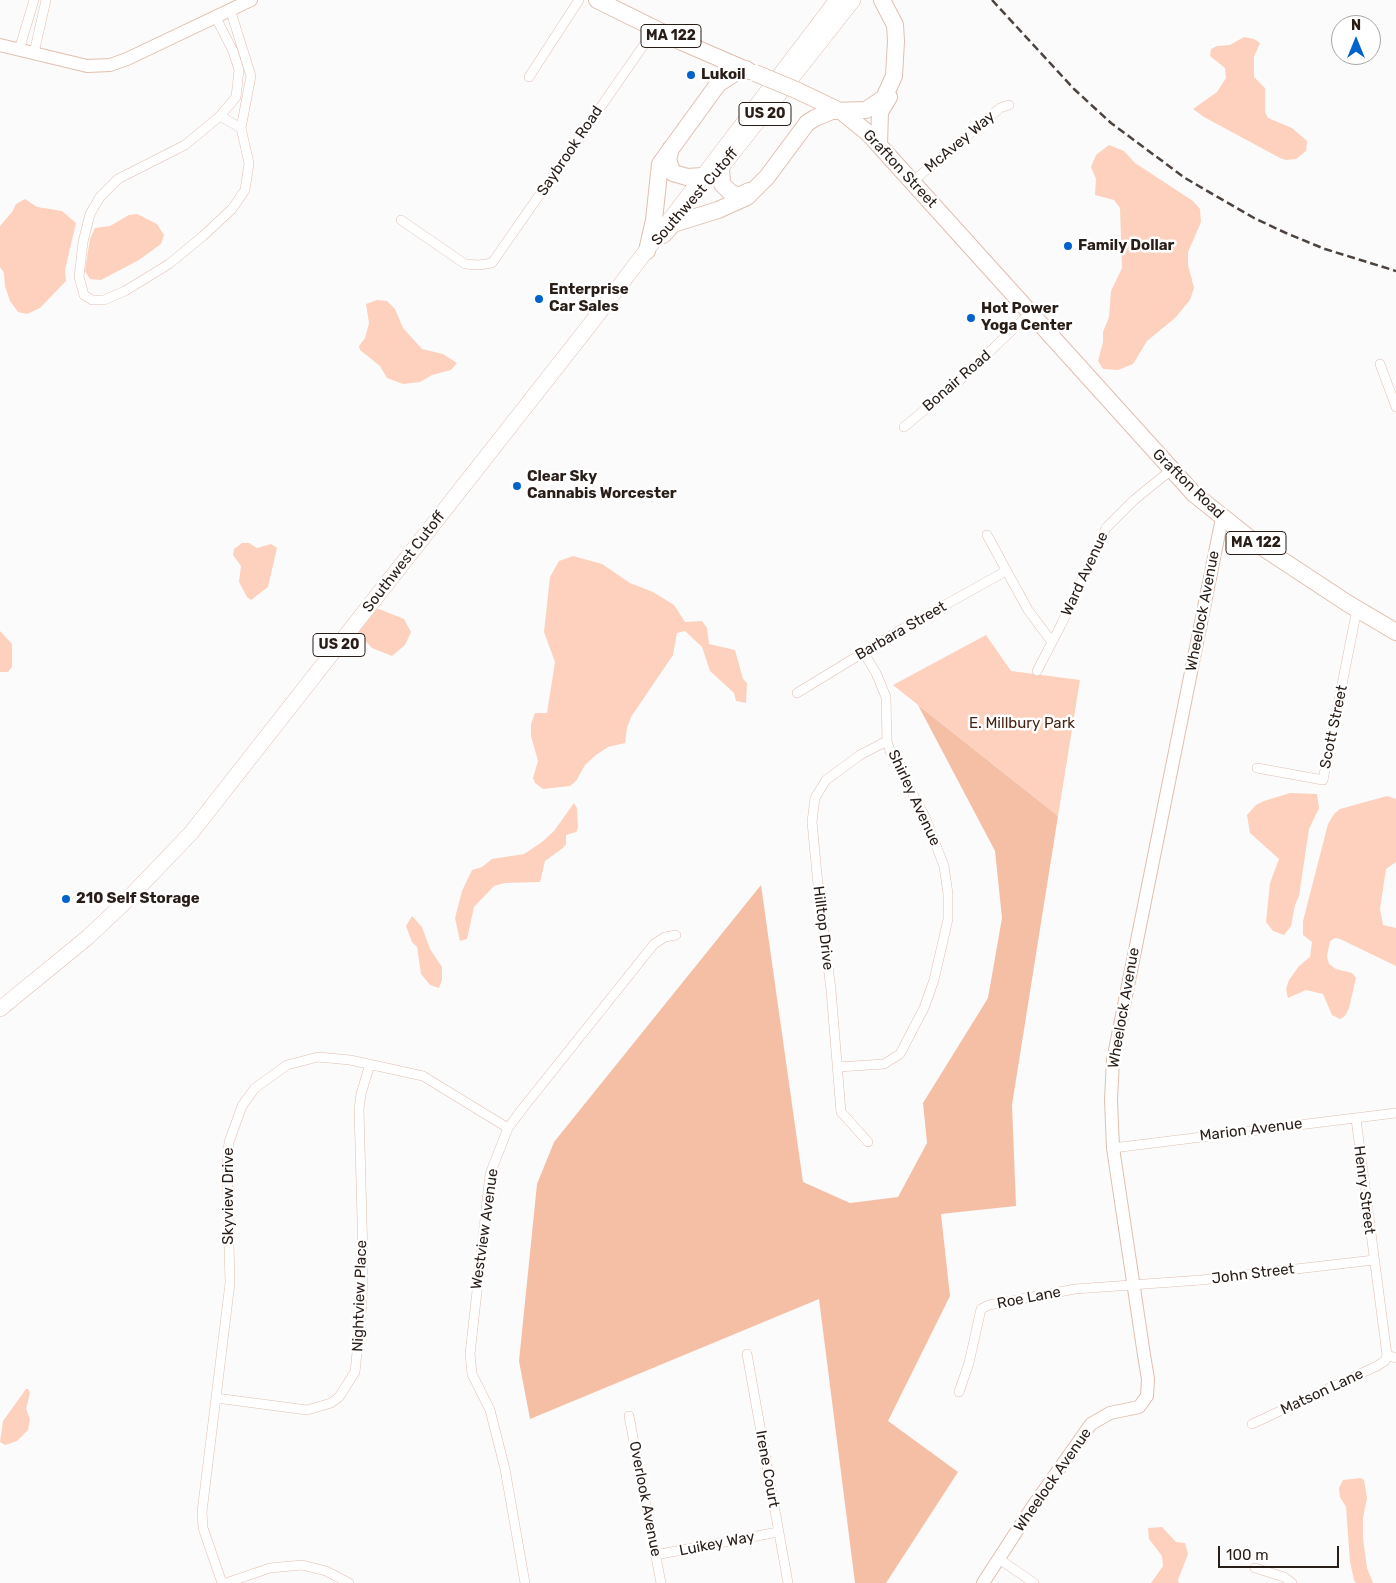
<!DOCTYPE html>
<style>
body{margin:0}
#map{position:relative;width:1396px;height:1583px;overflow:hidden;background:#fbfbfb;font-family:Rubik,sans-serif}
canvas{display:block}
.north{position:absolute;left:1331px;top:15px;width:50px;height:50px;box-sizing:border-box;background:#fff;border:1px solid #a9a5a2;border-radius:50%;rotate:0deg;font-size:14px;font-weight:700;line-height:20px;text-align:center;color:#291d17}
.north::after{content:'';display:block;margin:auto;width:18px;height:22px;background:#0063cb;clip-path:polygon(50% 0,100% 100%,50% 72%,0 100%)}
.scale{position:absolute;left:1218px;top:1546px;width:121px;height:22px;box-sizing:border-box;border:2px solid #291d17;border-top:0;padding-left:6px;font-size:15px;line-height:18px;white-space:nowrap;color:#291d17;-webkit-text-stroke:4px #fff;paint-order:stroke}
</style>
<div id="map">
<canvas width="1396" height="1583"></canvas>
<div class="north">N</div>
<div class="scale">100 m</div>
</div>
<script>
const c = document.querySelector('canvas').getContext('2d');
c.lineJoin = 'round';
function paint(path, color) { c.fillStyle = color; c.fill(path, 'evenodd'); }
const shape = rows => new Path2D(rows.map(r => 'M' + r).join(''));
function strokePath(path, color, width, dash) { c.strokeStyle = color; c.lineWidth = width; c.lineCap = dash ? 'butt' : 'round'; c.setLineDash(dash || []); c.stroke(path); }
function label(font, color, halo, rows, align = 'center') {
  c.font = font + ' Rubik,sans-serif'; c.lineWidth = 5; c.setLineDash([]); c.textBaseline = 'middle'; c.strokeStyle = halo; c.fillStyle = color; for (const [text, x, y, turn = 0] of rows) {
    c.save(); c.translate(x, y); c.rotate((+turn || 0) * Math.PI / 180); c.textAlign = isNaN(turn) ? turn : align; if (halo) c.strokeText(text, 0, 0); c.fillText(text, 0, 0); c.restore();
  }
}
paint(shape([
 [1244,37,1254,39,1260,43,1254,57,1254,77,1265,88,1265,112,1268,118,1292,128,1307,141,1306,151,1296,159,1286,160,1280,158,1204,117,1193,109,1217,92,1226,78,1225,68,1210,56,1211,49,1217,46,1230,45],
 [1109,145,1124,151,1135,163,1193,201,1200,209,1201,222,1188,252,1188,265,1194,288,1190,300,1175,318,1147,341,1133,364,1118,370,1103,369,1098,361,1103,342,1103,332,1109,317,1111,291,1122,268,1120,208,1114,200,1095,195,1096,179,1091,167,1096,155],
 [25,199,37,207,62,211,76,223,65,270,66,281,40,308,27,314,18,312,10,301,5,286,4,273,0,267,0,226,12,212,16,204],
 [137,214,157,224,164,235,161,244,139,260,101,280,90,279,85,271,90,239,95,228,110,226,129,215],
 [377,300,387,301,395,309,403,328,422,349,443,354,457,363,451,370,432,375,420,382,403,384,387,378,380,366,360,350,359,346,365,338,369,323,366,304],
 [242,543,249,543,257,548,271,544,277,548,268,587,251,600,247,597,239,582,241,566,233,555,234,549],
 [573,556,602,564,630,583,653,592,674,605,685,622,702,621,707,628,709,644,735,650,743,679,747,683,746,703,736,701,734,693,710,671,702,647,685,631,677,633,673,655,631,717,627,728,625,743,608,747,596,755,585,765,576,781,570,786,543,789,535,783,533,778,538,761,531,736,531,724,535,713,547,713,555,662,544,632,550,577,559,561],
 [379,609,404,619,411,632,405,645,392,656,372,648,360,635,359,631,376,610],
 [0,631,12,644,12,667,8,672,0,672],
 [986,635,1011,671,1080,680,1058,816,893,685],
 [1290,793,1317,794,1319,808,1309,829,1299,896,1295,905,1291,926,1284,935,1273,931,1266,922,1270,883,1279,859,1250,833,1247,815,1256,805,1264,801],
 [1387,796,1396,799,1396,862,1386,869,1380,909,1383,925,1396,928,1396,966,1340,939,1335,938,1330,941,1327,956,1329,964,1336,969,1352,973,1356,978,1349,1008,1345,1016,1340,1019,1332,1015,1323,994,1306,990,1288,998,1286,989,1289,980,1299,966,1310,957,1312,942,1303,935,1303,921,1328,824,1334,814,1340,809],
 [574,803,577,808,578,828,576,832,566,835,566,844,563,848,545,861,540,882,505,883,494,886,474,907,467,939,460,941,455,918,462,891,472,870,482,867,492,859,524,854,542,842,554,831],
 [412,916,422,927,430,949,442,967,442,980,439,988,430,985,421,974,417,947,412,942,406,926],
 [26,1389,28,1389,30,1393,26,1409,30,1419,28,1430,17,1441,5,1445,0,1442,3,1421],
 [1361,1478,1364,1480,1367,1498,1363,1518,1363,1539,1367,1568,1373,1583,1356,1583,1354,1580,1350,1562,1346,1507,1340,1497,1339,1488,1343,1480],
 [1162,1527,1176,1542,1185,1543,1188,1554,1178,1580,1179,1583,1151,1583,1163,1566,1162,1556,1149,1539,1148,1528]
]), '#fdd1bd');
paint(shape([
 [918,705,1058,816,1012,1105,1016,1206,941,1214,950,1296,888,1421,958,1472,886,1583,855,1583,819,1299,530,1419,519,1361,537,1184,554,1142,761,885,803,1182,850,1203,898,1197,927,1143,923,1103,988,998,1002,918,995,851]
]), '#f5bfa6');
const street = shape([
 [230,9,251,76,241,128],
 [215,16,233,51,239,70,236,97,220,116],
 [19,50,34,0],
 [34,53,46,0],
 [529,77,579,0],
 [220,116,241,128,249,163,245,190,232,209,203,236,169,264,125,291,104,300,92,300,84,295,79,277,83,242,90,214,100,197,118,179,185,145,220,116],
 [912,182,1000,108,1009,105],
 [401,220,465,264,479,265,492,263,655,29],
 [1380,364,1396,407],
 [904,427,958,382,1030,313],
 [987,535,1028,610,1052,642],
 [1037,671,1061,625,1106,528,1134,500,1171,470],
 [797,693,902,629,1006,571],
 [1257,768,1323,780,1357,609],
 [838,1067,884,1064,900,1054,924,1008,934,980,948,919,948,894,944,866,925,817,890,751,887,741,886,697,876,673,864,653],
 [1356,1119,1387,1355,1396,1358],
 [868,1142,841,1112,831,990,818,885,812,822,815,798,826,780,860,755,887,741],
 [1113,1148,1396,1113],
 [747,1354,788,1583],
 [959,1392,969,1363,981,1309,989,1305,1075,1289,1201,1280,1374,1260],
 [216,1398,307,1410,331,1403,339,1397,355,1372,362,1304,363,1257,359,1109,361,1094,370,1064],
 [629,1416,661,1583],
 [1252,1424,1377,1366,1385,1361,1387,1355],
 [655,1555,778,1532],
 [999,1559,1034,1583],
 [1255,1568,1284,1577,1292,1583],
 [222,1583,203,1528,202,1512,230,1283,227,1165,229,1142,242,1106,255,1088,287,1065,318,1057,350,1060,423,1076,508,1128],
 [226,1583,270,1568,302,1565,326,1571,349,1583],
 [525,1583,505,1469,490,1410,472,1374,470,1354,490,1174,508,1128,523,1108,654,944,665,937,676,935]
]);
const secondary = shape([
 [0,45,87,66,110,65,127,59,251,0],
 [983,1583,1033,1506,1091,1424,1110,1413,1139,1407,1147,1396,1148,1379,1144,1355,1113,1148,1111,1100,1113,1060,1222,518]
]);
const primary = shape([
 [713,178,853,0],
 [0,1009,88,937,123,904,191,833,592,322,837,0]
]);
const highway = shape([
 [597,0,684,43,749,71],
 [796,90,842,112,868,133,1194,494,1253,541,1347,603,1396,632],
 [879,145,880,112,889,97],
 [671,148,668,160,673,173,687,177,702,176],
 [721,168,722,184,731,193,739,196,749,191],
 [663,235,673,224,718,210,747,197,767,177,807,123,815,118,832,111,866,110,884,98,894,76,896,41,895,25,882,0],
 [647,251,654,220,660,164,718,84,735,73,746,69]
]);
strokePath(street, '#e0bfaf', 10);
strokePath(secondary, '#e0bfaf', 14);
strokePath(primary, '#e0bfaf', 16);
strokePath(highway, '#e0bfaf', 18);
strokePath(street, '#fff', 9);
strokePath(secondary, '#fff', 12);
strokePath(primary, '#fff', 15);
strokePath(highway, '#fff', 16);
strokePath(shape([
 [992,0,1074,89,1111,123,1185,178,1254,218,1288,234,1325,249,1396,271]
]), '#4d433e', 2.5, [8, 4]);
const highwayBridge = shape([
 [755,73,796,90]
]);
strokePath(highwayBridge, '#e0bfaf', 18, []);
strokePath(highwayBridge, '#fff', 16);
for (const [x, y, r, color] of [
 [691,75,5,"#0063cb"],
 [1068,246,5,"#0063cb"],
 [539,299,5,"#0063cb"],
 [971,318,5,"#0063cb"],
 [517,486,5,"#0063cb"],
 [66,899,5,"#0063cb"]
]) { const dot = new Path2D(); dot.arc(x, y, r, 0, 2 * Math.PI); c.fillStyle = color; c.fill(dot); strokePath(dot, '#fff', 2); }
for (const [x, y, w] of [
 [671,36,60],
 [765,114,52],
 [1256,543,60],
 [339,645,52]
]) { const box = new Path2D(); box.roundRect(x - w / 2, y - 11.5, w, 23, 4); c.fillStyle = '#fff'; c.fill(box); strokePath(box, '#291d17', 1); }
label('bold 14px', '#291d17', null, [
 ["MA 122",671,36],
 ["US 20",765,114],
 ["MA 122",1256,543],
 ["US 20",339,645]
]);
label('bold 15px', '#291d17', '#fff', [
 ["Lukoil",701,75],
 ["Family Dollar",1078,246],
 ["Enterprise",549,290],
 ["Car Sales",549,307],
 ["Hot Power",981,309],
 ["Yoga Center",981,326],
 ["Clear Sky",527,477],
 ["Cannabis Worcester",527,494],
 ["210 Self Storage",76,899]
], 'left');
label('15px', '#291d17', '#fff', [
 ["McAvey Way",960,142,-40],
 ["Saybrook Road",570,151,-56],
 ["Grafton Street",900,169,47],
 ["Southwest Cutoff",695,197,-49],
 ["Bonair Road",957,381,-41],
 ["Grafton Road",1188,484,44],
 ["Southwest Cutoff",404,562,-52],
 ["Ward Avenue",1085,574,-65],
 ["Wheelock Avenue",1203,611,-79],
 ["Barbara Street",901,631,-30],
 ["Scott Street",1334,727,-78],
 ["Shirley Avenue",914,798,65],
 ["Hilltop Drive",823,928,83],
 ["Wheelock Avenue",1124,1008,-80],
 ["Marion Avenue",1251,1130,-7],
 ["Henry Street",1364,1190,83],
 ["Skyview Drive",229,1196,-90],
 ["Westview Avenue",485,1229,-82],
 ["John Street",1253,1274,-7],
 ["Nightview Place",360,1296,-88],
 ["Roe Lane",1029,1298,-11],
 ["Matson Lane",1322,1392,-25],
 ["Irene Court",767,1469,80],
 ["Wheelock Avenue",1053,1480,-55],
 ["Overlook Avenue",645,1499,79],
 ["Luikey Way",717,1544,-11]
]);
label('15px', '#472412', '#fff', [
 ["E. Millbury Park",1022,724]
]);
</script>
